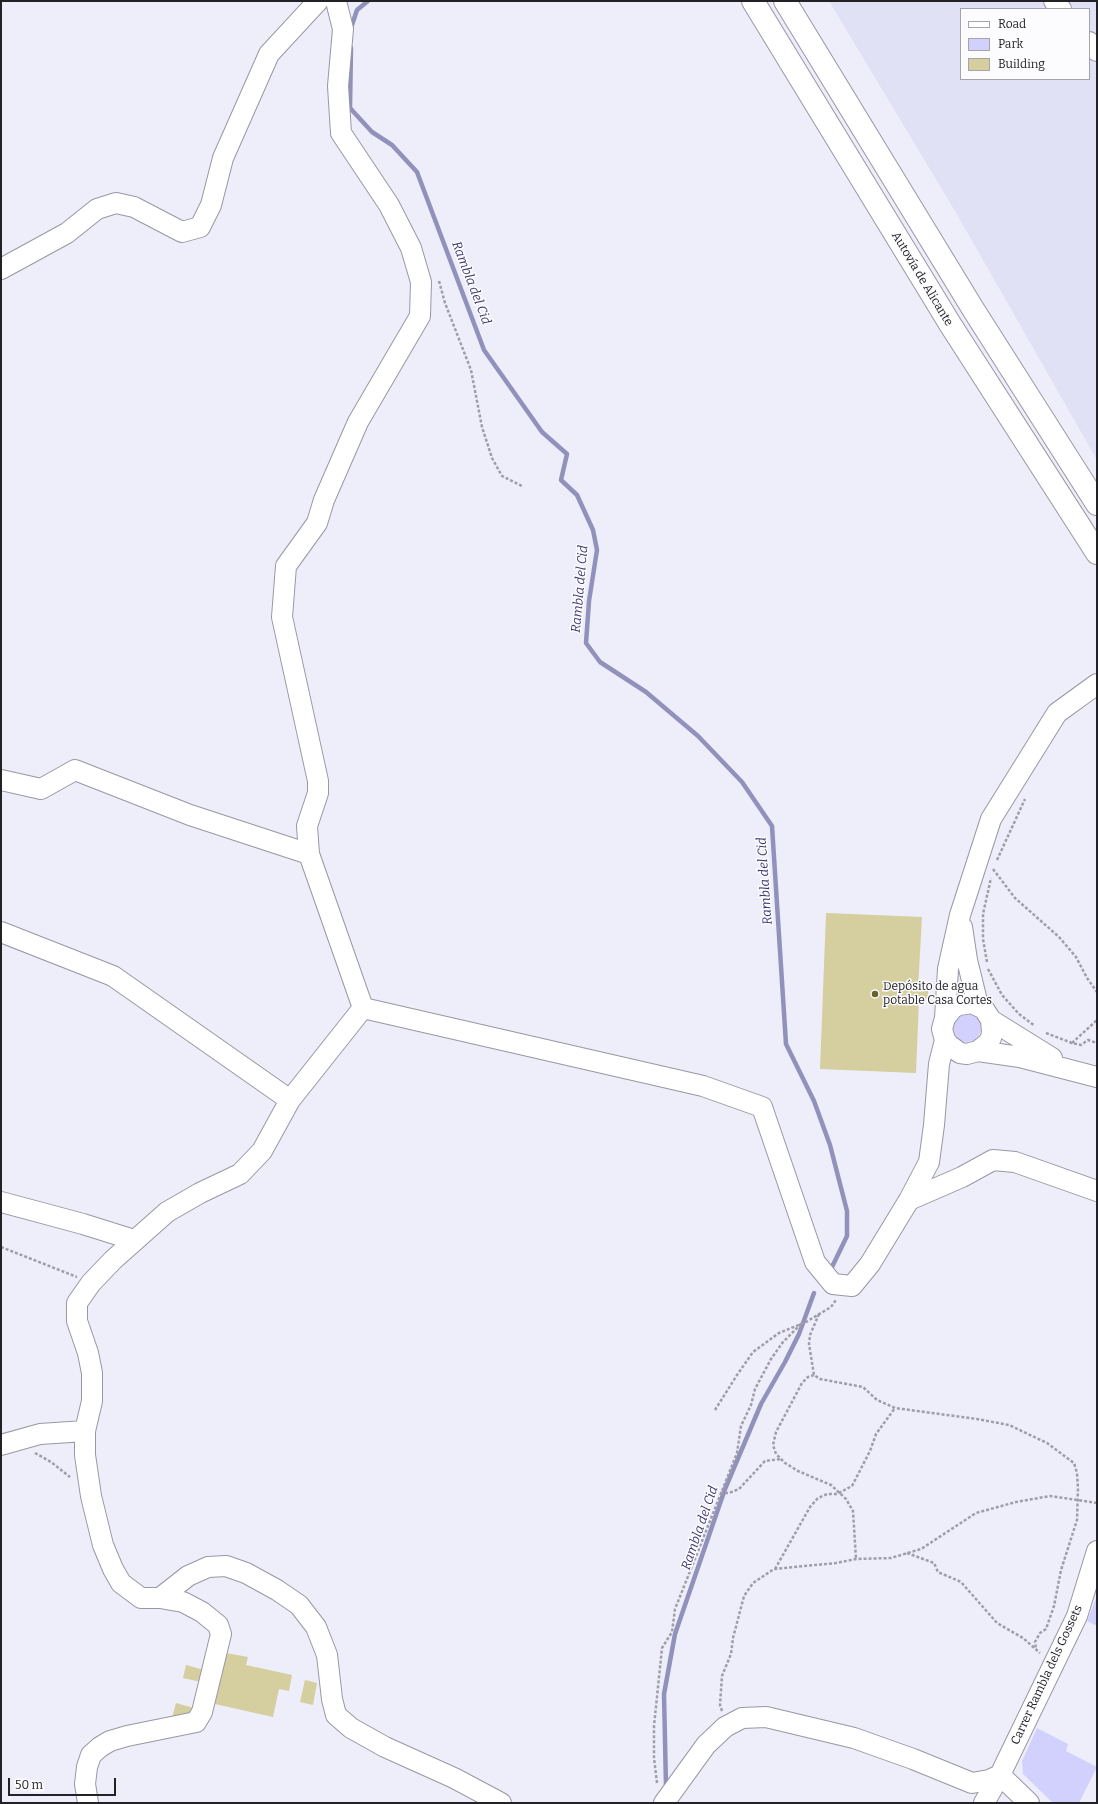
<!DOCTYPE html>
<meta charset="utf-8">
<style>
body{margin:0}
#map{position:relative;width:1098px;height:1804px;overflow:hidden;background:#eeedfa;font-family:Bitter,serif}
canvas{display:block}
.frame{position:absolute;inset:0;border:2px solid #222226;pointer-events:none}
.legend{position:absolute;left:960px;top:8px;width:130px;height:72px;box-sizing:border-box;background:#fcfcfe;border:1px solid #a5a5a8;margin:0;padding:5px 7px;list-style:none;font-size:12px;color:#222226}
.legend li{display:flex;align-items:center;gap:8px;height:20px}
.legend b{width:20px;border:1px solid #a5a5a8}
.scale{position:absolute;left:8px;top:1778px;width:108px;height:18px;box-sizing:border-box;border:2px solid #222226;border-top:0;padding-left:5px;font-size:12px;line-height:14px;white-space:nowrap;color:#222226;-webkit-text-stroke:3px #fcfcfe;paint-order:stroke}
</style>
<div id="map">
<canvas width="1098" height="1804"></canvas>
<div class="frame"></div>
<ul class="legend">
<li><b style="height:5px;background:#fff"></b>Road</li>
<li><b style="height:11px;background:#d2d1fe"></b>Park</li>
<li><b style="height:11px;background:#d5ce9e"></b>Building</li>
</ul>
<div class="scale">50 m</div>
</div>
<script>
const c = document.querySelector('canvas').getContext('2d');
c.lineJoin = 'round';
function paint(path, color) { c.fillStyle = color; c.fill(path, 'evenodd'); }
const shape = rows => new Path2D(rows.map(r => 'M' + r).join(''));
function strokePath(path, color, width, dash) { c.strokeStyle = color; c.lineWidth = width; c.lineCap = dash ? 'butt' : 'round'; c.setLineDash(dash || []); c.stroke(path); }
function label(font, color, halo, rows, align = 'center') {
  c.font = font + ' Bitter,serif'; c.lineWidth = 3; c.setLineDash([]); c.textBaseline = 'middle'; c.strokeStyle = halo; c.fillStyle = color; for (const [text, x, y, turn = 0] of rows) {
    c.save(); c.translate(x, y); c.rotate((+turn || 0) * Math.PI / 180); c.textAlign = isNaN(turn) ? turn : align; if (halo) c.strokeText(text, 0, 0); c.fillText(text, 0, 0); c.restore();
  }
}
paint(shape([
 [829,1,1097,1,1097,460,955,211],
 [961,9,1089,9,1089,79,961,79]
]), '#e1e1f5');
paint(shape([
 '953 1028a14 14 0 1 1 28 0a14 14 0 1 1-28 0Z',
 [1097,1596,1097,1626,1087,1621],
 [1037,1728,1068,1744,1066,1751,1097,1767,1079,1803,1053,1803,1023,1774,1022,1761]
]), '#d2d1fe');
strokePath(shape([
 [351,28,357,10,368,1],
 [351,48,350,108,372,132,392,145,417,172,484,350,542,432,567,454,561,480,577,495,593,530,597,550,589,601,586,643,600,662,646,692,698,736,742,782,772,826,786,1044,814,1101,830,1145,847,1211,847,1236,832,1267],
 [666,1786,664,1694,675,1634,725,1489,761,1404,785,1362,799,1334,814,1293]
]), '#9291bc', 4.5);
paint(shape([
 [826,913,922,917,918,989,928,990,928,999,919,999,916,1073,820,1069],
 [226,1653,248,1657,246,1665,292,1675,289,1691,279,1689,273,1717,215,1704],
 [186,1665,204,1670,201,1682,183,1678],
 [305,1680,317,1683,313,1705,300,1702],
 [176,1703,194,1708,192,1717,171,1722]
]), '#d5ce9e');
const minor = shape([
 [336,1,343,29,338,86,341,133,389,205,411,248,421,282,420,316,358,422,324,500,317,523,286,566,282,617,318,781,318,793,307,826,309,854,363,1008],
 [1054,1,1061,9],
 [1089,42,1097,51],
 [1,269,67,233,97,209,116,203,134,207,182,232,200,227,211,205,223,158,269,54,318,1],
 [1,780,41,789,75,770,190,815,309,854],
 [962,927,967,960,978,1005],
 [1,932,113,976,290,1100],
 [945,1018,948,969,960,915,991,819,1057,713,1097,684],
 [991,1020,1052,1058],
 [978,1051,1020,1057,1097,1077],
 [909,1200,962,1177,993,1160,1015,1162,1097,1191],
 [1,1202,83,1224,134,1240],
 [1,1445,40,1434,85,1431],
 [160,1598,188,1576,208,1567,226,1566,246,1573,277,1590,299,1605,316,1627,327,1655,332,1699,336,1715,351,1728,385,1747,454,1778,501,1803],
 [1000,1775,1029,1803],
 [88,1803,85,1784,87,1767,91,1755,100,1747,110,1741,127,1736,196,1722,202,1712,221,1634,218,1625,202,1612,183,1602,160,1598,141,1598,121,1583,113,1569,103,1545,91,1496,85,1455,85,1431,92,1401,92,1373,88,1353,77,1321,77,1303,91,1283,113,1260,167,1212,200,1193,240,1174,262,1151,290,1100,363,1008,703,1086,762,1107,815,1262,833,1284,852,1286,870,1264,909,1200,929,1162,934,1125,939,1064,945,1040,942,1029,945,1018,953,1008,959,1005,972,1003,984,1009,991,1020,992,1032,991,1038,987,1044,978,1051,967,1054,960,1053,949,1045,945,1040],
 [664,1803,706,1745,725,1727,742,1718,766,1717,854,1738,913,1759,972,1783,989,1780,1000,1775],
 [984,1803,1000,1775,1077,1616,1097,1551]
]);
const highway = shape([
 [753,1,950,324,1097,553],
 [785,1,973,309,1097,504]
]);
strokePath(minor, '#9898a3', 22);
strokePath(highway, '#9898a3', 24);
strokePath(shape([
 [439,281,445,303,471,370,482,427,492,458,502,476,522,486],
 [997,860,1025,799],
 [993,869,1015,898,1059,937,1076,957,1087,978,1097,992],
 [987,962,983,939,983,914,991,878],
 [988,969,1002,995,1019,1014,1035,1026],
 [1046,1033,1072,1043,1081,1045,1088,1040,1097,1043],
 [1072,1043,1097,1020],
 [1,1247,77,1277],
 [819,1314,810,1335,809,1344,814,1375,820,1379,863,1387,877,1400,895,1408,977,1419,1009,1425,1047,1443,1074,1463,1077,1473,1078,1488,1077,1520,1061,1570,1054,1606,1046,1629,1040,1633,1035,1642,1036,1649],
 [814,1375,808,1377,802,1383,776,1432,773,1445,776,1454,785,1463,798,1471,831,1485,846,1499,853,1511,856,1559],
 [715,1410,737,1375,753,1352,779,1333,806,1322,831,1307,836,1300],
 [35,1453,51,1462,70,1477],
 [720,1493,729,1493,739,1489,765,1461,781,1459],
 [907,1553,934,1563,938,1572,961,1582,997,1623,1023,1638,1040,1653],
 [775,1569,810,1507,818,1498,827,1494,837,1494,852,1486,870,1451,876,1434,895,1408],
 [722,1711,720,1705,722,1676,731,1654,733,1638,744,1596,753,1583,774,1569,836,1563,856,1559,891,1558,921,1549,976,1513,1016,1502,1050,1496,1097,1503],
 [657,1783,654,1758,654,1726,662,1648,672,1632,675,1609,737,1453,741,1426,751,1405,755,1389,771,1359,783,1342,801,1324]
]), '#9f9ea8', 2.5, [3, 2]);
strokePath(minor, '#fff', 20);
strokePath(highway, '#fff', 22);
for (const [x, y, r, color] of [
 [875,994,4,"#6a622e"]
]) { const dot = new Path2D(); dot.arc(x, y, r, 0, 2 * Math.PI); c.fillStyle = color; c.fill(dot); strokePath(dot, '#fcfcfe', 1.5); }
label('12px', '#222226', '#fcfcfe', [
 ["Autovía de Alicante",922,279,59],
 ["Carrer Rambla dels Gossets",1047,1675,-65]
]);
label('12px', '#222226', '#fcfcfe', [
 ["Depósito de agua",883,987],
 ["potable Casa Cortes",883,1001]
], 'left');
label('italic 13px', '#3f3971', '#fcfcfe', [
 ["Rambla del Cid",471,283,69],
 ["Rambla del Cid",580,589,-85],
 ["Rambla del Cid",765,881,-94],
 ["Rambla del Cid",700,1528,-71]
]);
</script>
